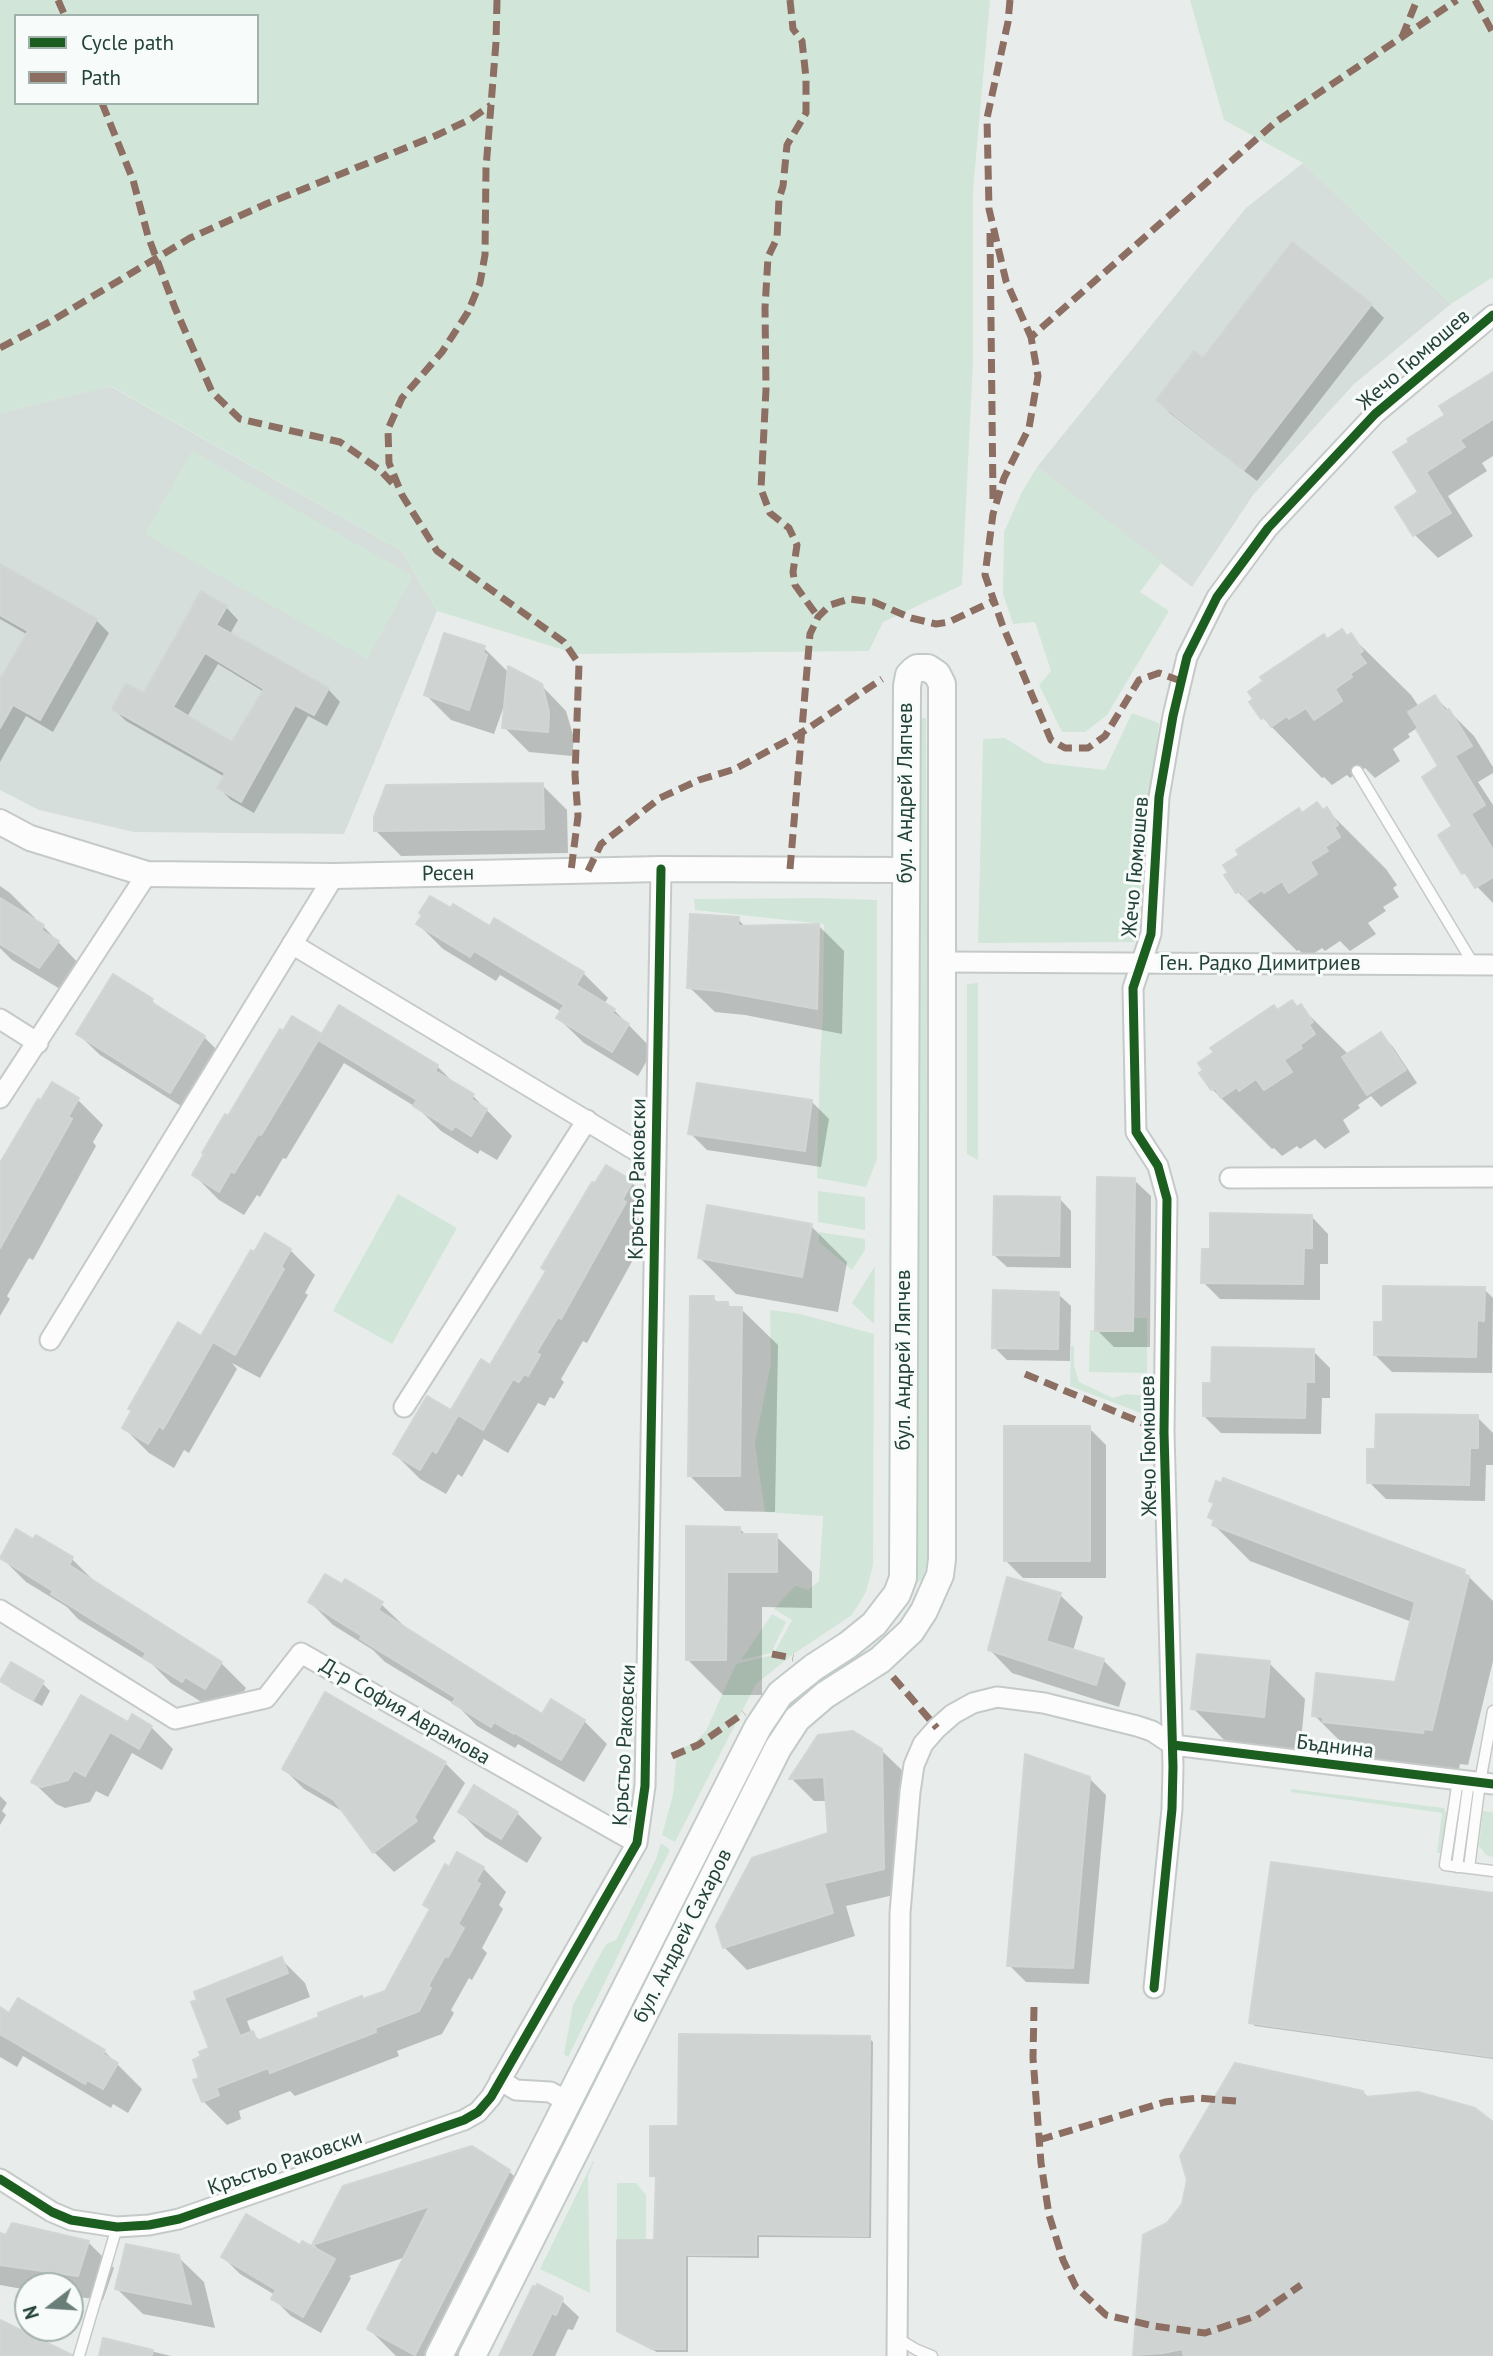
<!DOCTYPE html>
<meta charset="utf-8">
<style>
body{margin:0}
#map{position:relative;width:1493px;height:2356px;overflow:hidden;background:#e8edeb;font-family:"PT Sans",sans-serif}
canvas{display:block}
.legend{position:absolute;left:14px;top:14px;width:245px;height:91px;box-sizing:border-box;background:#f7fbf9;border:2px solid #a3b1ad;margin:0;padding:9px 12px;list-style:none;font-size:21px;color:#24423a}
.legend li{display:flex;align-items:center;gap:14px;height:35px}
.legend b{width:35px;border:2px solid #a3b1ad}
.north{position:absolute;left:14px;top:2272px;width:70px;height:70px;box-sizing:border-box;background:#f7fbf9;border:2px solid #a3b1ad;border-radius:50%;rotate:253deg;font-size:19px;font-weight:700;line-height:28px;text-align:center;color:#24423a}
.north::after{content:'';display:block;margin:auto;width:24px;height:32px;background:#697e78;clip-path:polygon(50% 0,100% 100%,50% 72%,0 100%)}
</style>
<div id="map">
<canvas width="1493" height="2356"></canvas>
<ul class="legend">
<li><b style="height:9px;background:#1b5e20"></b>Cycle path</li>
<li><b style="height:9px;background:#8d6e63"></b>Path</li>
</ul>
<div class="north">N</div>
</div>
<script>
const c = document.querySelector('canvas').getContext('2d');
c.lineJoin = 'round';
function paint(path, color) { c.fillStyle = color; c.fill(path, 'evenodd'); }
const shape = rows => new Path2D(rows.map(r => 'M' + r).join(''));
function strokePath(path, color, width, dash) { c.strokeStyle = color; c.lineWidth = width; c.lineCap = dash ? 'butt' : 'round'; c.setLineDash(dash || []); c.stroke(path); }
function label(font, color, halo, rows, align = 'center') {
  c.font = font + ' "PT Sans",sans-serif'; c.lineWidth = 6; c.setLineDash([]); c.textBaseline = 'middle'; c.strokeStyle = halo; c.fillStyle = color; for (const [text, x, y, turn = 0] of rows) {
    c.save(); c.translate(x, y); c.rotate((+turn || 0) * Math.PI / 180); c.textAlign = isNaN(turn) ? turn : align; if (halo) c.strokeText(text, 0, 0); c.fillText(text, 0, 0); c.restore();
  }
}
paint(shape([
 [1303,163,1451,304,1354,384,1253,495,1192,587,1037,467,1246,208],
 [110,386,402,551,437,611,344,834,134,832,39,810,0,790,0,413]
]), '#d6dedb');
paint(shape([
 [0,0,990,0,973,191,973,361,962,585,883,622,869,651,577,654,437,611,402,551,111,386,0,413],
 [16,16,257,16,257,103,16,103],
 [1190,0,1493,0,1493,277,1451,304,1303,163,1224,120],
 [192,451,413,576,367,659,145,534],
 [1037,467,1162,562,1140,592,1169,611,1107,715,1085,732,1062,732,1039,685,1051,671,1035,622,1013,624,1003,594,1004,532,1022,492],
 [1132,713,1159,723,1134,942,978,943,983,739,1005,738,1045,763,1105,770],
 [917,718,926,718,930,1536,929,1553,923,1579,916,1583],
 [821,898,877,900,877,1159,866,1187,817,1178,820,1059,823,1014,824,924,695,910,694,899],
 [978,983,978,1160,967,1154,967,984],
 [818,1191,865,1197,865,1230,818,1222],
 [398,1194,457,1228,392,1344,333,1311],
 [819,1232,865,1239,865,1250,852,1270,819,1242],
 [875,1266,874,1324,852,1303],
 [770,1310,800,1314,874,1334,873,1565,866,1592,852,1615,792,1655,756,1684,675,1842,662,1835,673,1795,677,1751,695,1742,706,1731,736,1664,773,1655,792,1620,774,1609,795,1586,808,1590,819,1581,823,1516,765,1512,755,1444,771,1363],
 [1134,1318,1147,1318,1147,1373,1089,1372,1090,1330,1133,1331],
 [1071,1346,1074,1346,1074,1365,1079,1382,1113,1398,1126,1394,1148,1396,1146,1410,1141,1413,1070,1386],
 [772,1614,786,1622,771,1653,741,1660],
 [1291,1789,1444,1808,1447,1816,1440,1853,1437,1853,1442,1813,1291,1792],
 [1483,1811,1493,1812,1493,1857,1486,1855,1479,1846],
 [661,1843,670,1850,568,2057,564,2054,573,2005,606,1944,616,1940,656,1859],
 [593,2161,594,2162,588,2176,590,2293,540,2269],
 [617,2183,636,2183,646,2195,646,2239,617,2239]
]), '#d1e6d8');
paint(shape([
 [1293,244,1371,305,1384,318,1257,481,1170,413,1158,400,1203,360],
 [1493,374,1493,456,1482,463,1487,471,1448,496,1473,536,1438,558,1415,535,1397,508,1421,493,1395,452,1447,415],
 [0,566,96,620,109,633,53,732,26,716,0,762,0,684,28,635,0,619],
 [226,607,238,620,230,634,328,689,340,702,327,726,308,716,254,813,231,800,219,788,225,777,126,721,114,709,144,696],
 [218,664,264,692,233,744,187,717],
 [1351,636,1411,695,1419,707,1435,697,1474,736,1493,767,1493,773,1478,782,1493,805,1493,903,1464,873,1441,767,1417,728,1408,734,1410,737,1393,749,1400,761,1375,778,1365,768,1350,778,1347,775,1332,785,1324,777,1322,778,1263,718,1252,702,1328,641],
 [484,648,509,673,541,685,566,711,574,738,572,756,529,752,504,727,505,703,494,734,451,720,426,695],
 [542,785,567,810,568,853,401,856,376,831],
 [1326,809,1386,869,1397,885,1393,888,1399,897,1383,907,1386,911,1368,923,1376,934,1350,951,1340,941,1325,951,1322,948,1307,958,1299,950,1297,951,1238,892,1303,814],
 [0,886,10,893,35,918,34,920,43,926,82,967,65,992,12,960,0,948],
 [738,919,746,928,819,926,844,951,842,1034,745,1015,715,1012,689,987],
 [418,924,490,928,583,973,608,998,604,1004,614,1010,653,1050,638,1076,584,1043,558,1018,562,1012,500,975,496,981,443,949],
 [151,1000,163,1011,204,1037,226,1059,192,1113,100,1055,78,1034],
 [340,1007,437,1066,458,1087,473,1096,512,1136,497,1160,480,1150,478,1154,441,1131,419,1109,344,1063,286,1159,283,1158,260,1197,257,1195,244,1215,219,1200,194,1175,229,1118,321,1035],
 [1301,1007,1349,1055,1381,1034,1393,1047,1417,1083,1381,1107,1371,1096,1358,1105,1360,1108,1343,1120,1350,1132,1325,1149,1315,1139,1300,1149,1297,1146,1282,1156,1274,1148,1272,1149,1212,1089,1202,1073,1278,1012],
 [78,1100,103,1125,93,1142,96,1146,33,1260,29,1258,7,1296,10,1299,0,1316,0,1167],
 [812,1102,829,1119,821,1167,707,1150,690,1133],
 [1134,1180,1151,1196,1150,1347,1114,1347,1097,1330],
 [632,1183,657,1208,650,1229,587,1343,583,1341,561,1379,564,1382,554,1399,550,1397,545,1406,538,1403,508,1453,484,1439,462,1477,458,1474,446,1494,420,1479,395,1454,451,1413,491,1368],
 [1059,1198,1071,1211,1071,1268,1007,1267,994,1255],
 [1312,1217,1328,1234,1328,1264,1320,1264,1320,1300,1220,1299,1203,1282,1211,1251],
 [811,1226,847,1262,838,1312,736,1294,700,1258],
 [290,1250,315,1275,305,1293,308,1295,260,1378,232,1363,237,1369,189,1453,184,1450,174,1468,149,1453,124,1428,202,1338,255,1254],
 [1484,1289,1493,1298,1492,1373,1392,1372,1375,1355,1384,1323],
 [1058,1294,1071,1306,1070,1361,1007,1360,994,1347],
 [713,1298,718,1303,727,1303,732,1308,741,1309,778,1345,775,1512,725,1511,689,1475],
 [1313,1351,1330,1368,1330,1398,1322,1398,1321,1434,1221,1433,1204,1416,1213,1385],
 [1477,1417,1493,1433,1493,1465,1486,1465,1485,1501,1386,1499,1369,1482],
 [1089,1428,1106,1445,1106,1578,1023,1578,1006,1561],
 [1211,1501,1464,1572,1493,1601,1493,1661,1468,1765,1460,1764,1459,1769,1361,1758,1355,1752,1350,1751,1314,1715,1396,1684,1412,1622,1250,1561,1214,1525,1215,1522,1210,1517,1215,1504],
 [739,1528,746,1535,776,1536,812,1572,812,1608,762,1607,762,1695,723,1695,687,1659],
 [1,1557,72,1559,97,1584,221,1663,246,1688,231,1713,211,1701,208,1706,171,1683,152,1664,78,1619,67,1607,26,1582],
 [1060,1595,1083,1617,1073,1651,1103,1660,1126,1683,1119,1707,1012,1673,990,1650],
 [310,1602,381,1604,404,1626,403,1628,543,1716,584,1721,607,1744,584,1782,518,1744,515,1748,477,1726,458,1706,385,1662,373,1650,333,1625],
 [1269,1663,1305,1699,1300,1752,1229,1745,1193,1708],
 [3,1680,42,1683,50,1691,42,1706,11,1689],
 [81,1697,129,1724,151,1727,173,1749,162,1770,132,1753,108,1797,96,1791,90,1802,65,1808,56,1804,33,1782],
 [881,1750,905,1773,907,1892,846,1906,855,1936,747,1970,724,1947,829,1834,827,1801,814,1801,791,1778],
 [445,1763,465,1783,433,1838,436,1841,394,1872,374,1852,347,1814,304,1789,284,1769],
 [1089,1778,1106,1795,1089,1984,1026,1982,1009,1965],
 [0,1796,7,1803,2,1811,6,1815,0,1825],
 [460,1812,517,1813,542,1838,527,1863,485,1837],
 [483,1868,506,1892,499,1905,503,1909,482,1948,487,1953,472,1980,469,1978,451,2010,454,2013,442,2034,397,2051,399,2056,295,2096,290,2091,239,2111,241,2119,227,2125,203,2101,202,2079,211,2049,193,2003,281,1959,305,1983,310,1997,247,2021,252,2034,261,2041,386,1993,431,1911,425,1905,449,1869],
 [1493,1894,1493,2059,1255,2026,1251,2023],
 [0,2010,104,2051,142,2089,128,2113,113,2104,111,2108,23,2056,17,2067,0,2057],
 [869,2038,873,2042,871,2238,759,2237,759,2258,688,2257,688,2352,657,2352,623,2335,619,2331,656,2242,658,2179,652,2175,680,2128],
 [1363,2092,1369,2098,1493,2124,1493,2356,1135,2356,1144,2236,1169,2225],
 [509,2171,541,2204,463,2356,396,2356,369,2329,406,2257,349,2276,351,2278,321,2333,291,2316,273,2298,275,2295,240,2274,223,2257,300,2248,322,2253,314,2245,345,2188],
 [13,2225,89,2243,114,2268,103,2300,70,2296,70,2286,28,2286,28,2290,0,2285,0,2235,7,2237],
 [178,2257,204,2282,215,2328,143,2314,117,2289],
 [538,2287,562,2301,579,2317,573,2330,568,2329,555,2356,501,2356],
 [105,2340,171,2356,101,2356]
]), '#0003');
const building = shape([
 [1292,242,1372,304,1244,470,1156,400,1194,351,1203,358,1292,242],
 [1493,372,1493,419,1460,440,1465,447,1426,472,1451,513,1413,536,1395,507,1418,492,1393,452,1409,442,1407,439,1445,415,1439,406,1493,372],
 [0,564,97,619,40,720,13,705,0,728,0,680,28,631,0,615,0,564],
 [201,591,227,606,216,625,329,688,314,715,295,705,241,802,217,788,225,773,112,709,126,684,144,693,201,591],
 [205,653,264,689,232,742,173,707,205,653],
 [1342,629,1347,636,1351,633,1363,651,1359,654,1366,663,1350,674,1352,677,1335,689,1342,701,1314,720,1306,708,1289,719,1287,716,1271,727,1265,717,1261,719,1249,702,1253,699,1248,692,1263,681,1260,677,1324,634,1327,639,1342,629],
 [444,633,485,646,483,653,487,655,469,710,424,695,444,633],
 [508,666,542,684,549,712,548,732,502,728,508,666],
 [1435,695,1445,711,1449,709,1472,746,1455,756,1485,805,1471,814,1493,850,1493,877,1475,888,1465,872,1462,874,1438,835,1452,826,1422,777,1438,766,1416,729,1418,728,1408,712,1435,695],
 [543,783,544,829,374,831,374,817,386,785,543,783],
 [1317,802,1323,810,1327,807,1338,825,1334,827,1340,837,1325,847,1328,851,1310,862,1317,874,1289,893,1282,881,1264,893,1262,890,1247,900,1240,891,1236,893,1224,875,1228,873,1223,865,1239,855,1236,850,1299,808,1302,813,1317,802],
 [430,896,451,908,453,904,490,926,494,918,584,972,576,985,615,1009,612,1013,629,1024,612,1052,556,1018,564,1005,474,951,470,957,416,924,422,915,419,913,430,896],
 [0,898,44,925,41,930,59,941,39,968,0,944,0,898],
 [690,914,739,917,738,926,819,924,817,1009,719,991,687,988,690,914],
 [113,974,153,999,151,1002,205,1036,170,1093,76,1034,113,974],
 [1292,1000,1297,1007,1301,1004,1313,1022,1309,1025,1315,1034,1300,1045,1302,1048,1284,1060,1292,1072,1264,1090,1256,1079,1239,1091,1237,1087,1221,1098,1215,1088,1211,1090,1199,1073,1203,1070,1198,1063,1214,1052,1210,1048,1274,1005,1277,1010,1292,1000],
 [339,1005,438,1065,435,1071,474,1094,471,1099,487,1109,471,1136,455,1126,452,1130,413,1106,417,1100,318,1040,339,1005],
 [292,1016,322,1034,261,1135,258,1134,234,1173,231,1171,219,1192,192,1175,204,1154,202,1153,225,1114,228,1116,280,1029,283,1031,292,1016],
 [1381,1032,1406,1070,1367,1095,1342,1057,1381,1032],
 [52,1082,79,1098,68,1117,72,1119,0,1248,0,1163,38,1099,41,1100,52,1082],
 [697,1083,812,1100,805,1151,688,1134,697,1083],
 [606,1165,633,1181,622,1200,626,1202,561,1319,558,1317,536,1353,540,1355,528,1376,524,1374,519,1382,513,1379,483,1430,458,1415,436,1453,432,1450,420,1470,393,1454,427,1396,451,1410,481,1359,490,1365,546,1271,541,1268,592,1182,595,1183,606,1165],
 [1097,1177,1135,1178,1133,1331,1095,1331,1097,1177],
 [994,1196,1060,1197,1059,1256,993,1255,994,1196],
 [707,1205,812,1224,802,1277,698,1258,707,1205],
 [1210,1213,1312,1215,1312,1248,1304,1248,1303,1284,1201,1283,1202,1249,1210,1249,1210,1213],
 [265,1233,291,1249,281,1267,284,1269,235,1355,206,1338,213,1342,163,1429,159,1426,148,1444,122,1428,132,1410,128,1409,178,1322,201,1336,251,1250,254,1252,265,1233],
 [1383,1286,1485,1287,1484,1321,1477,1320,1476,1357,1374,1355,1374,1322,1383,1322,1383,1286],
 [993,1290,1059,1292,1058,1349,992,1348,993,1290],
 [690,1296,714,1296,713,1302,728,1302,728,1307,742,1307,740,1476,688,1476,690,1296],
 [1212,1347,1314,1349,1314,1382,1306,1382,1305,1418,1203,1416,1203,1383,1211,1383,1212,1347],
 [1376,1414,1478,1415,1478,1448,1470,1448,1469,1485,1367,1483,1367,1449,1375,1449,1376,1414],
 [1004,1426,1090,1426,1090,1561,1004,1561,1004,1426],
 [1223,1478,1465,1570,1464,1574,1469,1576,1432,1730,1424,1729,1423,1733,1323,1722,1323,1717,1312,1716,1316,1673,1395,1682,1415,1602,1212,1525,1214,1520,1208,1517,1214,1503,1209,1501,1216,1481,1221,1483,1223,1478],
 [686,1526,740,1527,740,1534,777,1534,777,1572,727,1572,726,1660,686,1660,686,1526],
 [16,1529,33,1539,36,1535,73,1557,69,1565,222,1662,205,1689,185,1677,182,1682,143,1658,146,1653,51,1594,53,1591,0,1558,16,1529],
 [325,1574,342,1584,345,1579,383,1602,378,1610,542,1714,551,1699,585,1720,561,1760,515,1733,514,1734,494,1722,491,1727,452,1703,456,1698,360,1639,362,1636,308,1602,325,1574],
 [1007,1577,1061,1593,1046,1641,1104,1659,1096,1685,988,1650,1007,1577],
 [1197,1654,1270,1661,1264,1717,1191,1709,1197,1654],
 [11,1662,44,1681,33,1700,0,1681,11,1662],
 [325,1692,446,1762,414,1817,417,1821,373,1853,334,1800,282,1769,325,1692],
 [81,1695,128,1722,132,1714,152,1726,139,1749,110,1732,85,1776,74,1770,68,1780,41,1787,31,1782,81,1695],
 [853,1731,882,1749,884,1869,824,1883,833,1913,723,1948,716,1926,752,1858,828,1833,824,1777,789,1779,818,1735,853,1731],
 [1025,1754,1090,1777,1073,1968,1007,1966,1025,1754],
 [474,1785,518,1812,501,1839,458,1812,474,1785],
 [457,1852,484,1867,476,1881,480,1884,458,1924,464,1928,448,1957,445,1956,428,1986,431,1988,419,2011,375,2028,376,2032,270,2073,268,2068,216,2088,219,2095,202,2102,193,2080,199,2078,193,2060,201,2056,199,2052,209,2048,191,2002,197,2000,194,1992,282,1957,288,1973,224,1998,240,2036,253,2031,257,2041,319,2017,318,2013,362,1996,363,1999,385,1991,430,1909,423,1905,445,1864,449,1867,457,1852],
 [1271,1862,1493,1893,1493,2057,1249,2023,1271,1862],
 [18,1998,105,2050,103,2054,118,2063,103,2089,87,2080,85,2084,0,2034,0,2007,9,2013,18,1998],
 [679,2034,870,2036,868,2236,756,2234,756,2255,685,2255,685,2349,652,2349,617,2331,617,2240,654,2240,656,2176,650,2176,650,2126,678,2126,679,2034],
 [1235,2063,1363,2091,1365,2097,1418,2092,1475,2108,1493,2122,1493,2356,1184,2356,1182,2349,1163,2353,1133,2355,1143,2235,1167,2223,1182,2204,1187,2180,1180,2156,1235,2063],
 [472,2146,510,2170,415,2355,367,2329,430,2206,312,2245,343,2186,472,2146],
 [246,2214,300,2245,302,2241,335,2259,303,2317,271,2299,276,2290,221,2257,246,2214],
 [12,2223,89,2241,78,2276,0,2265,0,2233,6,2235,12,2223],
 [126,2244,179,2255,191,2304,115,2289,126,2244],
 [537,2284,562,2297,563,2299,556,2315,552,2313,531,2356,499,2356,533,2286,536,2287,537,2284],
 [0,2320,72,2355,72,2356,0,2356,0,2320],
 [103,2338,153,2350,152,2356,99,2356,103,2338]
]);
paint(building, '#cfd4d2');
strokePath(building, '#d1d6d4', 2);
const service = shape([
 [1357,771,1474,965],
 [1458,1780,1445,1865,1493,1871],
 [1457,1867,1469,1781],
 [1469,1868,1480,1782,1493,1711],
 [897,2338,917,2350,932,2356],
 [79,2356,117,2227]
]);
const minor = shape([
 [292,944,655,1162],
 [943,962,1493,965],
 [0,1019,38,1043],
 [0,1098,147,874],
 [1230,1178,1493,1177],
 [50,1340,334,876],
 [404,1407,587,1120],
 [0,1610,175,1719,266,1698,301,1653,637,1843],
 [1154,1988,1172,1809,1173,1767,1164,1432,1167,1199,1158,1166,1136,1132,1133,988,1151,934,1159,797,1173,716,1187,657,1217,597,1268,528,1375,414,1493,315],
 [500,2080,516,2090,550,2092,567,2101],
 [0,2179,52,2212,71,2220,117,2227,149,2225,179,2219,464,2120,478,2112,491,2097,637,1843,645,1786,661,869],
 [897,2356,900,1913,910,1792,914,1765,923,1744,937,1728,953,1714,973,1703,997,1697,1044,1703,1137,1726,1152,1731,1173,1745,1493,1784]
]);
const tertiary = shape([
 [0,822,30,838,147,874,334,876,661,869,905,870]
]);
const secondary = shape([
 [439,2356,758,1727,780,1694,814,1667,848,1645,874,1624,897,1594,903,1578,907,686,909,675,913,671,917,668,928,668,937,674,942,684,942,1559,940,1575,924,1611,911,1631,880,1660,825,1695,797,1719,778,1748,472,2356]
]);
strokePath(service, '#c5cac8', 13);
strokePath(minor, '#c5cac8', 23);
strokePath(tertiary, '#c5cac8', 28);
strokePath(secondary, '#c3cbc8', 30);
strokePath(service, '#fcfcfc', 10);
strokePath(minor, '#fcfcfc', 19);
strokePath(tertiary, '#fcfcfc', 24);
strokePath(secondary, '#fcfcfc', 26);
strokePath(shape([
 [58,0,65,16],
 [497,0,496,42,486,168,485,255,480,283,468,312,442,352,402,398,388,429,389,463,402,495,437,551,564,642,579,664,575,775,578,816,571,871],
 [790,0,793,29,802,41,806,78,806,113,787,145,783,186,779,199,777,238,768,257,765,308,766,389,761,489,770,513,789,528,797,545,793,572,795,585,818,617],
 [1010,0,1008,22,987,118,989,209,1006,281,1031,337],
 [1475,0,1493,33],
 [1402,37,1417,0],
 [102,103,133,180,148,236,175,308,212,392,240,419,340,442,380,470,395,486],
 [990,233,993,499],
 [0,348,53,320,190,238,266,204,435,136,471,119,491,105],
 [1181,681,1159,673,1139,680,1105,736,1088,748,1065,748,1051,740,1002,624,985,575,993,514,1004,478,1029,428,1038,376,1031,337,1277,121,1457,0],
 [790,869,810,634,818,617,830,605,849,599,874,602,911,618,936,624,949,622,993,601],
 [588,871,601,844,660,798,699,780,735,769,801,733,882,679],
 [1025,1374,1164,1432],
 [772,1654,793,1658],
 [893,1677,937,1728],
 [672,1756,698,1745,744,1713],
 [1034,2007,1033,2058,1041,2163,1049,2215,1063,2260,1076,2287,1106,2315,1154,2326,1205,2333,1256,2316,1301,2285],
 [1039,2140,1165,2102,1197,2098,1236,2101]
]), '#8d6e63', 7, [14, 7]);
strokePath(shape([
 [1173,1745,1493,1784],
 [1154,1988,1172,1809,1173,1767,1164,1432,1167,1199,1158,1166,1136,1132,1133,988,1151,934,1159,797,1173,716,1187,657,1217,597,1268,528,1375,414,1493,315],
 [0,2179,52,2212,71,2220,117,2227,149,2225,179,2219,464,2120,478,2112,491,2097,637,1843,645,1786,661,869]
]), '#1b5e20', 9);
label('21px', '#24423a', '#f7fbf9', [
 ["Жечо Гюмюшев",1414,360,-41],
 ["бул. Андрей Ляпчев",906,793,-90],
 ["Жечо Гюмюшев",1136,867,-85],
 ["Ресен",448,874,-1],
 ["Ген. Радко Димитриев",1260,964],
 ["Кръстьо Раковски",638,1179,-89],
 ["бул. Андрей Ляпчев",904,1360,-90],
 ["Жечо Гюмюшев",1149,1446,-91],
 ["Д-р София Аврамова",405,1712,30],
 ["Кръстьо Раковски",625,1745,-87],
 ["Бъднина",1335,1747,7],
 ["бул. Андрей Сахаров",683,1936,-63],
 ["Кръстьо Раковски",285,2163,-19]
]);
</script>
